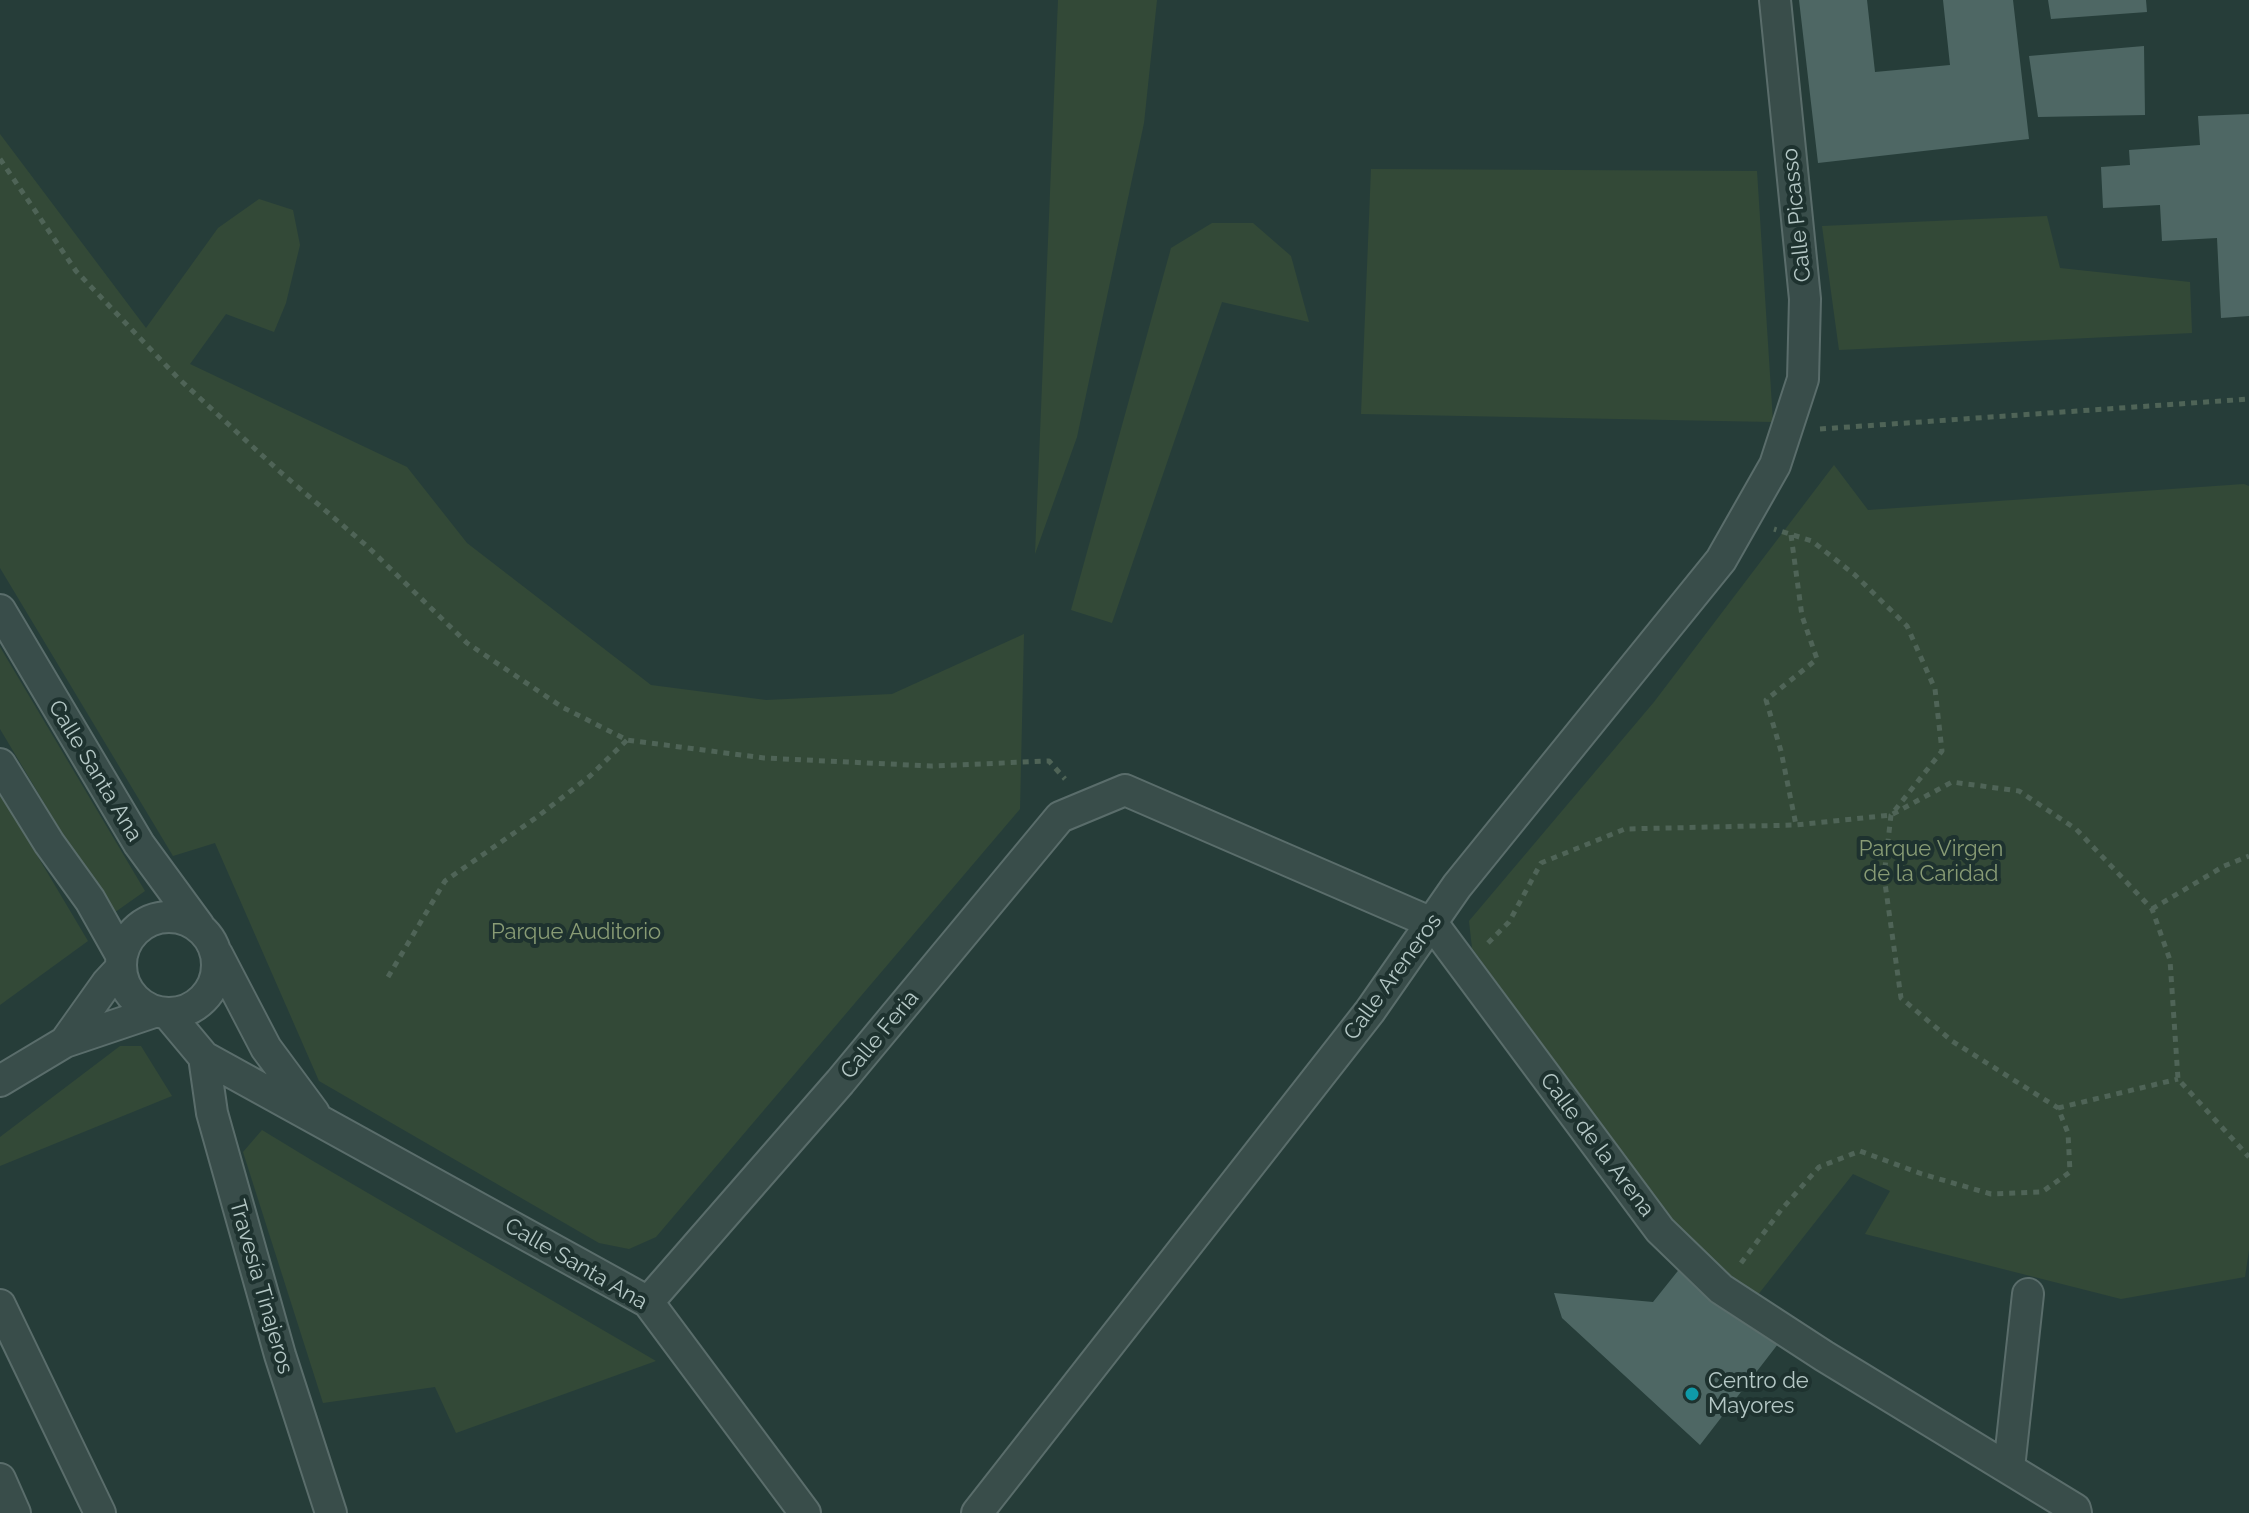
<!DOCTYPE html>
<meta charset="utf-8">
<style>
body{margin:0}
canvas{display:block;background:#263d39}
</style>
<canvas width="2249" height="1513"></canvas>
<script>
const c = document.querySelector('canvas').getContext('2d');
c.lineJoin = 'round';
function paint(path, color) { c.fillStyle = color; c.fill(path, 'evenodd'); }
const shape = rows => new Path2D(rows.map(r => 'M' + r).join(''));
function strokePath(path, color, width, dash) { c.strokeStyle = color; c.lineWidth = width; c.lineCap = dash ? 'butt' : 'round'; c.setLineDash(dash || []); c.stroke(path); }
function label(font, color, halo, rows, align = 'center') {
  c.font = font + ' Raleway,sans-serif'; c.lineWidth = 8; c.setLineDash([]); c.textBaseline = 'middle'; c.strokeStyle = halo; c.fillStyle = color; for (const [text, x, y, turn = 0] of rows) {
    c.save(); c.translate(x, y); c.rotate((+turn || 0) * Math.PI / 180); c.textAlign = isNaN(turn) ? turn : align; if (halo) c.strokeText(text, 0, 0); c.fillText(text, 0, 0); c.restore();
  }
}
paint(shape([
 [1058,0,1157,0,1144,123,1077,437,1035,554],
 [0,134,146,328,218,228,259,199,293,210,300,245,286,303,274,332,226,314,190,364,407,467,467,543,651,685,766,700,892,694,1024,634,1020,809,656,1237,629,1249,599,1243,319,1081,215,843,173,856,0,568],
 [1371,169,1757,171,1773,422,1361,414],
 [2047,216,2060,268,2190,282,2192,333,1839,350,1822,226],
 [1212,223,1253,223,1291,256,1309,322,1222,302,1112,623,1071,610,1171,248],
 [1834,465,1868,510,2244,484,2249,486,2249,1250,2245,1277,2121,1299,1865,1234,1890,1191,1853,1174,1757,1296,1674,1231,1472,948,1469,921,1654,702],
 [0,647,145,891,111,915,0,729],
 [0,793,88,941,0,1005],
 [120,1046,141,1046,172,1096,0,1166,0,1137],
 [262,1130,313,1161,656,1361,456,1433,435,1387,323,1403,243,1152]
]), '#334937');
paint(shape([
 [1799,0,1867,0,1875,72,1950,65,1943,0,2013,0,2029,139,1818,163],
 [2048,0,2146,0,2147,12,2051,19],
 [2144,46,2145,115,2038,117,2029,56],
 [2249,114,2249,316,2221,318,2217,238,2162,241,2160,205,2103,208,2101,167,2130,165,2129,150,2200,145,2198,116],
 [1681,1267,1778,1344,1700,1445,1562,1318,1554,1293,1653,1302]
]), '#4e6764');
const minor = shape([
 [0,610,139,844,199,926],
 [0,764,49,843,90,900,121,955],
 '121 965a48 48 0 1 1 96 0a48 48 0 1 1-96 0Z',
 [217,954,266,1048,314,1113],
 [168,1014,204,1057,648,1302,805,1513],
 [65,1042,107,983,120,969],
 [204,1057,212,1113,280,1355,331,1513],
 [0,1081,65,1042,154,1012],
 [648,1302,840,1082,1060,817,1125,790,1432,923,1660,1230,1721,1289,1824,1356,2075,1509,2076,1513],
 [0,1305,100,1513],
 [2009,1468,2028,1294],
 [0,1479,15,1513],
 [977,1513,1370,1011,1457,886,1721,560,1775,465,1803,379,1805,299,1775,0]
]);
strokePath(minor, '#5a6d6b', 34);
strokePath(shape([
 [0,159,76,271,178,378,278,470,368,547,467,643,562,707,627,740,764,758,931,766,1049,761,1065,779],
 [1820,429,2249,399],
 [1791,535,1802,616,1817,659,1766,700,1781,751,1796,825],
 [2152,909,2224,866,2249,856],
 [1488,943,1509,922,1541,863,1625,829,1796,825,1891,815,1952,782,2019,791,2076,829,2152,909,2170,960,2178,1079,2249,1157],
 [388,977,445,881,537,817,590,776,627,740],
 [2058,1108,2178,1079],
 [1741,1263,1781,1210,1819,1167,1860,1151,1922,1174,1991,1194,2042,1192,2070,1172,2068,1133,2058,1108,1952,1041,1901,998,1884,876,1891,815,1942,751,1935,689,1907,626,1855,575,1812,541,1774,529]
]), '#4f6457', 5, [6, 6]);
strokePath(minor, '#394d4a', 30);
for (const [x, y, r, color] of [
 [1692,1394,8,"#0f9aa8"]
]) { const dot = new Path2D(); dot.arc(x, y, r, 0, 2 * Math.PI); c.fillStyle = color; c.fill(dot); strokePath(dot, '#1e322f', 3); }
label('22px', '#b5c8c6', '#1e322f', [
 ["Calle Picasso",1797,215,-96],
 ["Calle Santa Ana",95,771,59],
 ["Calle Areneros",1393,977,-54],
 ["Calle Feria",880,1035,-50],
 ["Calle de la Arena",1597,1145,53],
 ["Calle Santa Ana",576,1264,30],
 ["Travesía Tinajeros",261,1287,74]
]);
label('22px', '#899c75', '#1e322f', [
 ["Parque Virgen",1931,849],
 ["de la Caridad",1931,874],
 ["Parque Auditorio",576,932]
]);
label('22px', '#b5c8c6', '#1e322f', [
 ["Centro de",1708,1381],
 ["Mayores",1708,1406]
], 'left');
</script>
